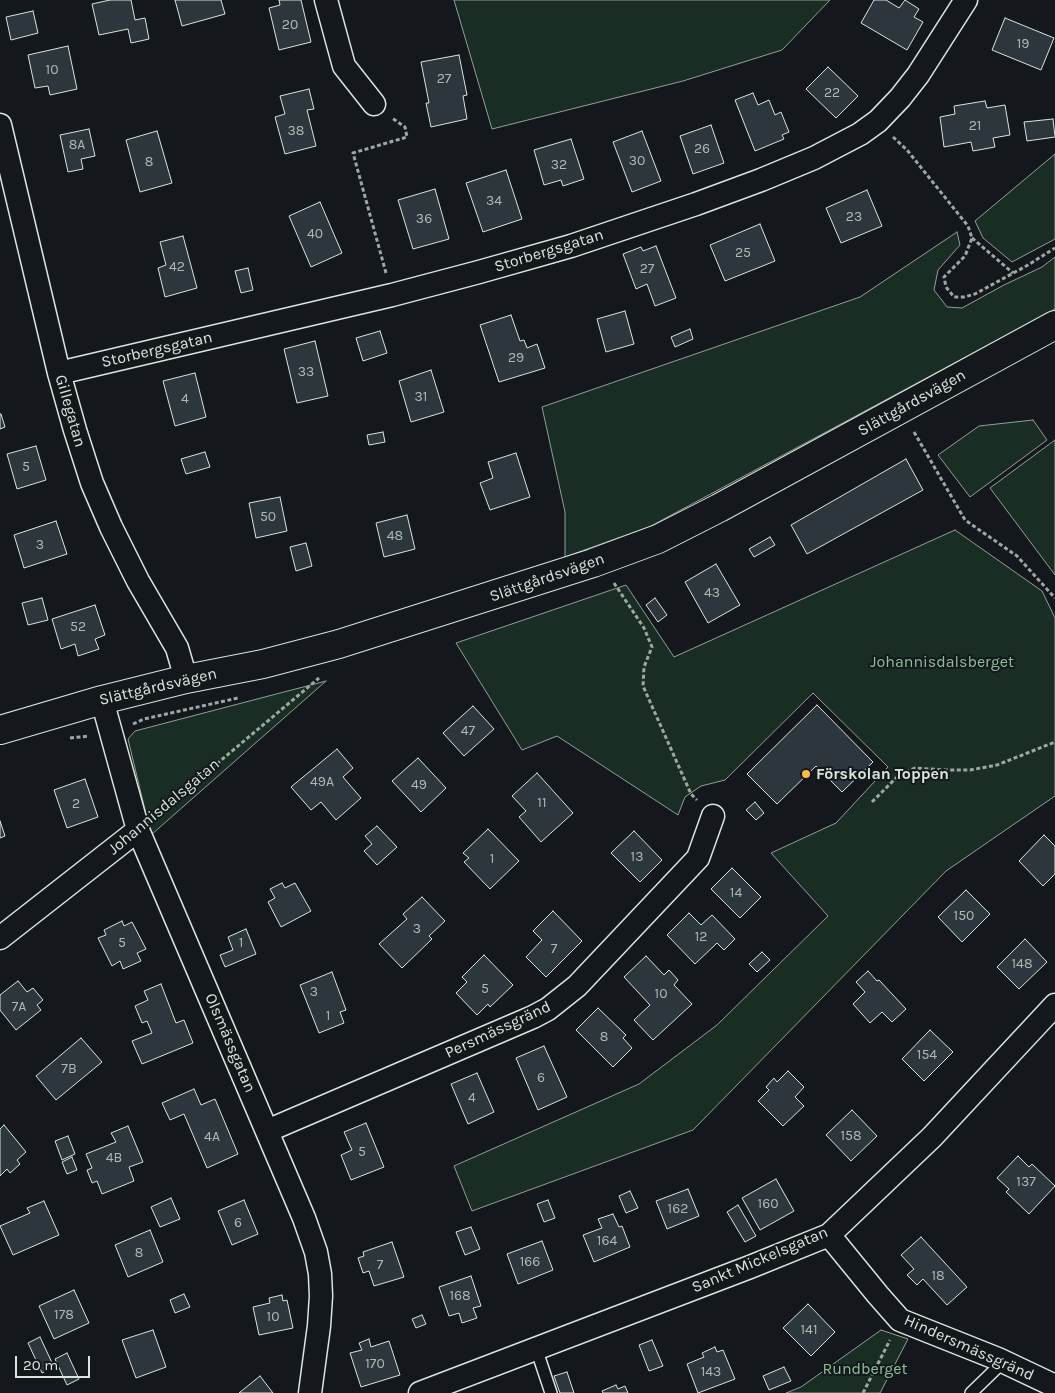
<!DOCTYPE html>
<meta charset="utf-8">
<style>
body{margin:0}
#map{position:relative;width:1055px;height:1393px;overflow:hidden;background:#14181c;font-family:Karla,sans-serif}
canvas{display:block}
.scale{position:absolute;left:15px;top:1356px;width:75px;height:22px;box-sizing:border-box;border:2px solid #d8e6dc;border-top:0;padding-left:6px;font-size:15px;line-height:18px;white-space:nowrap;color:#d8e6dc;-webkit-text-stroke:4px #14181c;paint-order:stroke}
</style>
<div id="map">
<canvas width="1055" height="1393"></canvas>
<div class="scale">20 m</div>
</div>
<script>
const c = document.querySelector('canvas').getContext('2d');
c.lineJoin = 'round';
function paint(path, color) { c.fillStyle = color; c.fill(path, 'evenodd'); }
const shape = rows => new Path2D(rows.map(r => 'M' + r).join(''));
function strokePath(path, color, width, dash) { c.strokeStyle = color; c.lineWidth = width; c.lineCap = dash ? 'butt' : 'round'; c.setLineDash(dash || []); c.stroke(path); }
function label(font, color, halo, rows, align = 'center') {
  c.font = font + ' Karla,sans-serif'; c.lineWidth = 4; c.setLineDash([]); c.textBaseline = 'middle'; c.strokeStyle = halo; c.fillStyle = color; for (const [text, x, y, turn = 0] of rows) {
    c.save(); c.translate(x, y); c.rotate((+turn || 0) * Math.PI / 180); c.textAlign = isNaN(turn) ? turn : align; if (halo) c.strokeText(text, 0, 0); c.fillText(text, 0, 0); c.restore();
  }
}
const green = shape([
 [454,0,830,0,782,50,683,81,492,129,454,0],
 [1055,154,1055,239,1012,262,983,238,975,221,1055,154],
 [957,232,960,245,938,270,934,290,947,307,962,308,1004,285,1042,267,1055,257,1055,309,651,526,565,557,565,512,542,407,860,297,957,232],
 [1033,420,1047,440,970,497,938,455,979,426,1033,420],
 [1055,440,1055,575,990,488,1055,440],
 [955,530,1042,591,1055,618,1055,796,946,871,693,1130,472,1211,454,1166,639,1084,717,1025,828,916,771,853,836,823,888,767,813,693,725,780,701,786,685,797,678,815,557,736,522,750,456,643,626,585,674,657,955,530],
 [326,681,151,835,128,739,135,731,326,681],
 [881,1330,908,1339,880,1393,786,1393,801,1387,881,1330]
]);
paint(green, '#1a2d24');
strokePath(green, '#939e99', 1);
const building = shape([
 [110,0,131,0,135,20,145,18,149,39,131,43,128,29,99,35,92,4,110,0],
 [175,0,221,0,225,14,182,26,175,0],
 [279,0,301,0,311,42,279,50,269,8,280,5,279,0],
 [874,0,886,0,899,8,905,0,919,9,914,17,923,22,907,50,861,23,874,0],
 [33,11,38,33,11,40,6,17,33,11],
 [1005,18,1054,38,1041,70,992,50,1005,18],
 [68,46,77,89,50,95,48,86,35,88,28,55,68,46],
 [459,55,467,95,463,96,467,119,431,127,426,103,429,103,421,62,459,55],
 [828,67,858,96,836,118,806,89,828,67],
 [309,89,314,109,307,110,316,146,285,154,275,117,285,114,280,96,309,89],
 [753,93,758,105,769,100,775,115,781,112,789,132,782,135,784,139,755,151,735,100,753,93],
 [985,101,987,108,1005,105,1010,135,993,138,995,147,973,151,971,142,944,147,940,117,955,114,954,106,985,101],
 [1053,119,1055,137,1027,141,1024,122,1053,119],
 [711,125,724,163,693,174,680,136,711,125],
 [89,129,95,156,81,159,83,169,68,172,60,135,89,129],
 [157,131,172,183,140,192,126,140,157,131],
 [642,131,661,181,632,192,613,142,642,131],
 [571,139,584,179,563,186,561,180,544,185,534,150,571,139],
 [506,170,522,219,483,232,466,183,506,170],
 [435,189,449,239,413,249,398,200,435,189],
 [867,190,882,226,841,243,826,208,867,190],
 [320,202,342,253,311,267,289,216,320,202],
 [760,224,775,261,725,281,710,245,760,224],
 [183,236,197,288,165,297,158,268,166,265,160,242,183,236],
 [656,246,676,298,655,306,647,284,636,289,623,254,641,247,643,251,656,246],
 [248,268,253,290,241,293,235,271,248,268],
 [625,311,634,344,606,352,597,319,625,311],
 [511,315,520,341,524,340,527,348,537,344,545,368,499,382,480,325,511,315],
 [690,329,693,339,675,347,671,337,690,329],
 [380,331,387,353,363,361,356,338,380,331],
 [315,341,328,396,297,403,284,349,315,341],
 [431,370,444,412,411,422,399,381,431,370],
 [195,373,206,417,175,426,163,381,195,373],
 [0,414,1,414,5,427,0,429,0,414],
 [383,432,385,442,369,445,367,435,383,432],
 [36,446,46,480,17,489,7,454,36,446],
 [205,452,210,467,186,474,181,459,205,452],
 [516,453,530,497,490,510,480,483,493,478,488,462,516,453],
 [906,459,923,490,807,554,791,525,906,459],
 [280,497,287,531,256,538,249,503,280,497],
 [407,515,415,549,384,557,376,523,407,515],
 [56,521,67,554,24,568,14,535,56,521],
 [770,537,775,545,754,557,749,549,770,537],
 [306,543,312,566,296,571,290,547,306,543],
 [716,564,740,605,708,623,685,582,716,564],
 [42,598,48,620,28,625,22,603,42,598],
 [655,598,667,615,658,622,646,605,655,598],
 [95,605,105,635,95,639,99,649,78,656,75,644,61,649,52,619,95,605],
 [817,705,873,762,842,792,816,766,777,804,747,774,817,705],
 [473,706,494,729,464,756,443,733,473,706],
 [337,749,353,768,343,777,361,798,336,820,321,802,311,810,291,787,337,749],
 [418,758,446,788,421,812,392,781,418,758],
 [537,773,573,813,541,842,519,817,526,811,512,796,537,773],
 [85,779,98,817,67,828,54,790,85,779],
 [755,802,764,813,756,820,746,810,755,802],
 [0,821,5,836,0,838,0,821],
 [377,826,397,847,377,865,364,851,372,844,365,836,377,826],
 [488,829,519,861,490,889,464,862,469,858,463,853,488,829],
 [634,831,662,860,640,882,611,853,634,831],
 [1044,835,1055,846,1055,874,1043,886,1019,861,1044,835],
 [732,868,761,897,740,918,711,889,732,868],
 [282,883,285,888,295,883,311,911,281,927,268,902,275,898,270,889,282,883],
 [966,890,990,914,962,942,938,917,966,890],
 [422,897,445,921,429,936,432,939,402,968,379,944,407,919,403,914,422,897],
 [553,911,582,941,546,977,526,957,542,940,533,931,553,911],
 [689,913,701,925,712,915,735,939,724,950,717,943,695,964,667,935,689,913],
 [122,921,124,926,132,922,146,949,137,953,141,961,123,969,120,961,112,966,98,938,106,935,104,930,122,921],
 [246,929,256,954,225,967,220,955,233,950,228,937,246,929],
 [1025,939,1047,962,1019,989,997,967,1025,939],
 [762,952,770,960,757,972,749,964,762,952],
 [484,955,513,985,490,1007,488,1004,477,1015,456,993,467,982,462,977,484,955],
 [646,956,664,975,669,970,678,980,674,985,692,1004,653,1040,634,1020,650,1005,624,977,646,956],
 [868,971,877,981,879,980,906,1009,892,1022,882,1012,870,1023,853,1004,865,992,856,982,868,971],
 [332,972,346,1010,340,1012,344,1023,319,1033,300,985,332,972],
 [18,981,27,992,33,988,43,1000,37,1005,41,1010,16,1030,0,1010,0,995,18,981],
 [161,984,176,1023,184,1020,193,1043,142,1064,132,1041,152,1033,147,1021,142,1023,135,1006,148,1000,144,991,161,984],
 [598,1008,626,1035,623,1038,632,1048,613,1067,576,1030,598,1008],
 [930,1030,953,1052,924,1081,902,1059,930,1030],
 [81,1038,102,1062,56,1100,36,1076,81,1038],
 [544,1046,567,1097,538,1110,516,1058,544,1046],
 [788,1071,804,1087,795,1097,804,1106,783,1126,758,1101,769,1090,766,1087,774,1078,777,1082,788,1071],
 [477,1073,494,1112,468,1124,451,1084,477,1073],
 [194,1089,201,1105,215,1099,238,1154,207,1168,184,1114,170,1120,162,1103,194,1089],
 [852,1110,877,1136,851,1161,826,1135,852,1110],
 [366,1123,384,1167,351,1180,341,1155,352,1150,344,1132,366,1123],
 [4,1125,26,1152,17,1160,20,1164,10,1173,7,1169,0,1176,0,1129,4,1125],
 [128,1126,143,1162,129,1167,134,1181,102,1194,97,1181,92,1183,87,1170,92,1168,86,1154,116,1142,111,1133,128,1126],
 [68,1136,75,1154,62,1160,55,1141,68,1136],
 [1018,1156,1029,1167,1032,1164,1055,1186,1029,1214,1006,1192,1009,1189,997,1178,1018,1156],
 [72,1157,77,1170,67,1174,62,1162,72,1157],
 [776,1179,794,1211,760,1230,742,1198,776,1179],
 [688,1189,699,1216,667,1229,656,1201,688,1189],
 [630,1191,638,1208,626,1213,619,1196,630,1191],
 [171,1198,180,1219,160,1227,151,1207,171,1198],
 [244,1200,258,1234,232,1245,218,1211,244,1200],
 [548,1200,555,1218,544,1222,537,1204,548,1200],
 [44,1201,59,1235,13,1255,0,1226,30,1213,27,1208,44,1201],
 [738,1205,756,1236,745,1242,727,1212,738,1205],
 [613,1214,619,1227,622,1226,630,1247,594,1262,583,1235,602,1228,598,1219,613,1214],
 [471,1227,480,1249,465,1255,456,1232,471,1227],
 [150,1230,163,1262,128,1277,115,1245,150,1230],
 [921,1237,967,1287,947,1305,923,1279,917,1285,907,1275,914,1269,901,1255,921,1237],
 [542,1241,553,1270,518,1284,507,1254,542,1241],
 [392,1242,404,1277,374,1286,369,1271,363,1273,358,1258,364,1256,363,1252,392,1242],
 [471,1276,481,1306,473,1308,477,1318,462,1323,459,1313,449,1316,439,1287,471,1276],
 [74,1290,89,1323,54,1339,39,1306,74,1290],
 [184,1294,190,1307,175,1313,170,1300,184,1294],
 [282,1295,283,1301,287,1300,293,1328,259,1335,253,1307,270,1303,269,1298,282,1295],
 [808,1304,835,1332,811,1356,783,1328,808,1304],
 [422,1315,426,1324,416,1328,412,1319,422,1315],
 [153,1330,166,1367,136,1378,122,1340,153,1330],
 [40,1337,54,1367,42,1373,28,1343,40,1337],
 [369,1339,371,1347,389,1341,400,1375,361,1387,350,1353,362,1350,359,1343,369,1339],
 [652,1340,663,1366,649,1371,639,1345,652,1340],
 [715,1347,717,1352,723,1350,735,1379,698,1393,687,1364,704,1357,702,1353,715,1347],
 [67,1353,79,1379,67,1385,55,1359,67,1353],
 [784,1367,791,1381,769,1390,763,1376,784,1367],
 [567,1372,574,1393,560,1393,554,1376,567,1372],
 [260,1376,273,1393,239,1393,260,1376],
 [616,1385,618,1389,625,1386,628,1393,603,1393,602,1391,616,1385]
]);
paint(building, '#2c363c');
strokePath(building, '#d8e6dc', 1);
const lane = shape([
 [536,1348,551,1393],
 [971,1393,1003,1362]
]);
const street = shape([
 [326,0,344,66,374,104],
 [0,125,59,373,75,430,92,483,111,527,138,581,177,648,186,679],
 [59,373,392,295,479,272,571,246,696,204,761,180,814,158,860,134,878,121,900,98,918,75,966,0],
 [102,700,138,830,304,1218,316,1252,320,1274,321,1296,319,1326,310,1393],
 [0,938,138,830],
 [267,1131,533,1017,548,1009,577,986,698,858,713,816],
 [829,1235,878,1295,900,1320,998,1359,1055,1386],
 [420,1393,750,1267,829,1235,932,1137,1055,1005]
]);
const secondary = shape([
 [0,730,102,700,186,679,263,664,339,644,593,563,658,539,719,508,1055,325]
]);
strokePath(lane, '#d8e6dc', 14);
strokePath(street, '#d8e6dc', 25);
strokePath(secondary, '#d8e6dc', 30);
strokePath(shape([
 [893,137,907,150,968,226,972,238,965,256,944,277,946,287,954,297,964,297,975,294,1028,265,1055,248],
 [972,238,1013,273],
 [386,273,353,153,407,137,405,127,392,118],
 [914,432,965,520,1017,556,1055,598],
 [614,583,644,628,652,647,644,667,643,686,691,794,697,800],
 [133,724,144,719,238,698],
 [70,738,89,736],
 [872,802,899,775,915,768,944,770,970,770,997,765,1055,742],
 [157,814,319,678],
 [863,1393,890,1340]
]), '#9da8a2', 3, [4, 2.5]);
strokePath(lane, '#14181c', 11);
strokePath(street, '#14181c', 22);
strokePath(secondary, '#14181c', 28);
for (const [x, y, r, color] of [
 [806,774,5,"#ffb74d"]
]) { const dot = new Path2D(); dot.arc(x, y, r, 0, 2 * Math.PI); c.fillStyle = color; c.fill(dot); strokePath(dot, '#14181c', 2); }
label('14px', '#adbab4', null, [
 ["20",290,25],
 ["19",1023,44],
 ["10",52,70],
 ["27",444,79],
 ["22",832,93],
 ["21",975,126],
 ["38",296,131],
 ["8A",77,145],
 ["26",702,149],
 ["30",637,161],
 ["8",149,162],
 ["32",559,165],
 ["34",494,201],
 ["23",854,217],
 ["36",424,219],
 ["40",315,234],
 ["25",743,253],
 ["42",177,267],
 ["27",647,269],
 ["29",516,358],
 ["33",306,372],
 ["31",421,397],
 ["4",185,399],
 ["5",26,467],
 ["50",268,517],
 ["48",395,536],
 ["3",40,545],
 ["43",712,593],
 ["52",78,627],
 ["47",468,731],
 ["49A",322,782],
 ["49",419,785],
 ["11",542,803],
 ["2",76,804],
 ["13",637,857],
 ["1",492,859],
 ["14",736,893],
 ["150",964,916],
 ["3",417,929],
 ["12",701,937],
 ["5",122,943],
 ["1",241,943],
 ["7",554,949],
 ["148",1022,964],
 ["5",485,989],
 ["3",314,992],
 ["10",661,994],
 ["7A",19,1007],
 ["1",328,1016],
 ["8",604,1037],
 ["154",927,1055],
 ["7B",69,1069],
 ["6",541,1078],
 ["4",472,1098],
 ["158",851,1136],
 ["4A",212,1137],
 ["5",362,1152],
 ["4B",114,1158],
 ["137",1026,1182],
 ["160",768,1204],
 ["162",678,1209],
 ["6",238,1223],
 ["164",607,1241],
 ["8",139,1253],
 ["166",530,1262],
 ["7",380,1265],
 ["18",938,1276],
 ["168",460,1296],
 ["178",64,1315],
 ["10",273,1317],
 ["141",809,1330],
 ["170",375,1364],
 ["143",711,1372]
]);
label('16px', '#d8e6dc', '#14181c', [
 ["Storbergsgatan",549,251,-17],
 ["Storbergsgatan",157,350,-13],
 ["Slättgårdsvägen",912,403,-29],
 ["Gillegatan",70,411,74],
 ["Slättgårdsvägen",547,578,-19],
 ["Slättgårdsvägen",158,687,-13],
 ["Johannisdalsgatan",164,807,-40],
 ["Persmässgränd",498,1030,-25],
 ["Olsmässgatan",230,1043,67],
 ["Sankt Mickelsgatan",760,1260,-23],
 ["Hindersmässgränd",969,1348,24]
]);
label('16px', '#8ac095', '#14181c', [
 ["Johannisdalsberget",942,662],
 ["Rundberget",865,1369]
]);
label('bold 16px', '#d8e6dc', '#14181c', [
 ["Förskolan Toppen",816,774]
], 'left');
</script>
